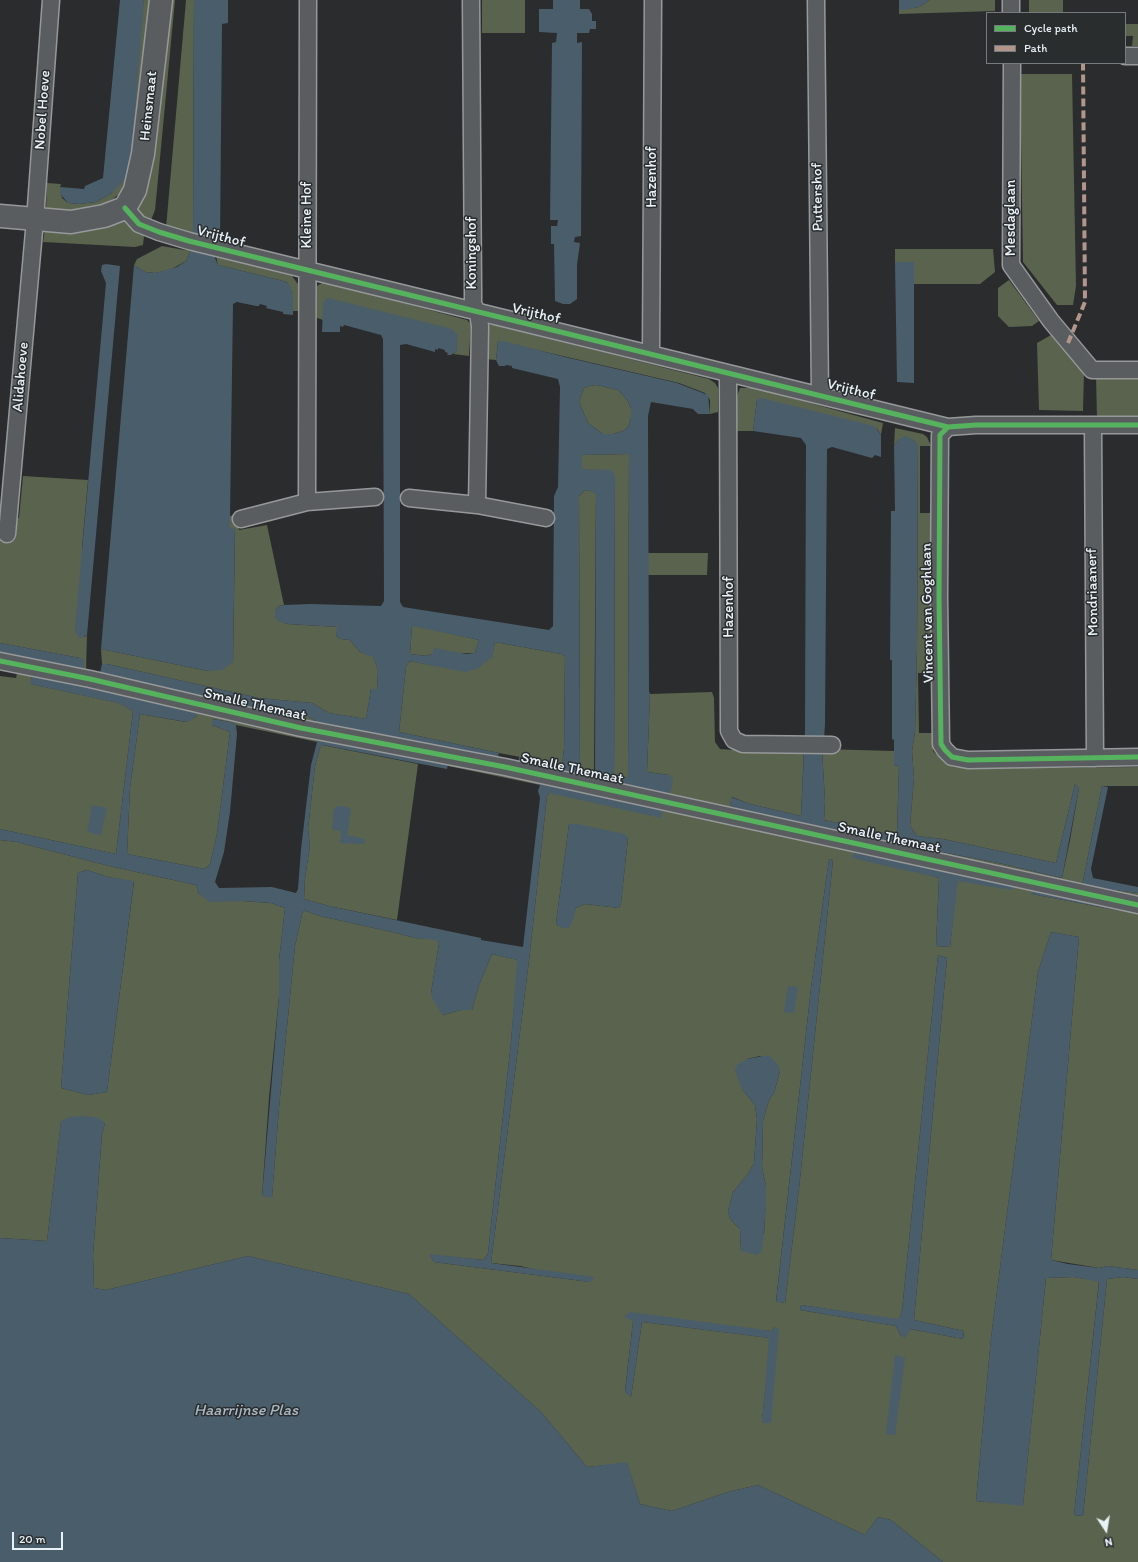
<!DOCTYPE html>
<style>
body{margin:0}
#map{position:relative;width:1138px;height:1562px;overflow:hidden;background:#2b2c2d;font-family:Itim,sans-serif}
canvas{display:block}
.legend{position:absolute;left:986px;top:12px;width:140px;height:52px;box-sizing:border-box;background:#2a2d2e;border:1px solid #767b7f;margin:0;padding:5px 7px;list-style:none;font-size:12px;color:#e8f1f8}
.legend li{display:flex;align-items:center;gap:8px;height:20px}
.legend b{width:20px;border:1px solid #767b7f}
.north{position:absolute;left:1086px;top:1510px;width:40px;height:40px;-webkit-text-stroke:3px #2a2d2e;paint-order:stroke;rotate:168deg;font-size:11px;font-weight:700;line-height:16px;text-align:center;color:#e8f1f8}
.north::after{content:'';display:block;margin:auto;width:14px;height:18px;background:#e8f1f8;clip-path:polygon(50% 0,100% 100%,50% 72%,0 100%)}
.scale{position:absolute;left:12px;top:1532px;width:51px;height:18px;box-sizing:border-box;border:2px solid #e8f1f8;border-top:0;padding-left:5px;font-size:12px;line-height:14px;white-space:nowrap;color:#e8f1f8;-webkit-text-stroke:3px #2a2d2e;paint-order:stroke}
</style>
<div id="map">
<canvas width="1138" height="1562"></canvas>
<ul class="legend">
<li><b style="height:5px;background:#56b35d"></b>Cycle path</li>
<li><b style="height:5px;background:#b2968c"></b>Path</li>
</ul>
<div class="north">N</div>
<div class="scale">20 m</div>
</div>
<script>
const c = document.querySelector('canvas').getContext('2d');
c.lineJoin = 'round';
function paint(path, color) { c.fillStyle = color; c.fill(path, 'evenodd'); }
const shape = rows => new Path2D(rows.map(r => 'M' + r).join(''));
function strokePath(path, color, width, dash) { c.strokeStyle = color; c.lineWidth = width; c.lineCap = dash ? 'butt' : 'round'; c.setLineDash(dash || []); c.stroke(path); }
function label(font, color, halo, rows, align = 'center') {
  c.font = font + ' Itim,sans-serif'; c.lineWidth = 3; c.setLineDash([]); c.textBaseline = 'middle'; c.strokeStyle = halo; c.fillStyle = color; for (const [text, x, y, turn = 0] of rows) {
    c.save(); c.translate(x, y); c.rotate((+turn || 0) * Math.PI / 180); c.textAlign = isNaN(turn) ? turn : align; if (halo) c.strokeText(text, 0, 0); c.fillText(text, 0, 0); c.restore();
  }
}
paint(shape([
 [144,0,152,0,138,154,123,191,113,199,96,208,85,211,46,212,47,183,61,184,60,187,62,198,68,203,79,204,96,202,112,193],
 [165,0,175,0,156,200,155,210,150,223,142,218,136,208],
 [186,0,194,0,193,234,166,228],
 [482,0,525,0,525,33,482,33],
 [930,0,995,0,995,11,899,14,899,10,919,7],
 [1029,0,1063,0,1063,13,1029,13],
 [1125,24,1138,24,1138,46,1132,46,1133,36,1125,36],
 [1020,74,1072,74,1076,286,1073,305,1057,305,1023,262],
 [126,219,128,225,144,236,143,245,135,247,43,242,45,229],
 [162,246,190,251,186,261,170,270,155,273,145,272,134,265,137,259],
 [895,249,993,249,995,272,980,284,914,284,914,262,895,262],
 [216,256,292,276,300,287,300,311,293,311,293,294,287,282,218,265],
 [1009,280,1039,321,1032,326,1009,327,998,316,998,288],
 [324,282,467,320,471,324,469,356,453,354,457,351,323,307,323,320,312,316,315,287],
 [492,324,709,379,715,383,718,388,718,412,710,414,710,400,705,393,679,383,498,341,496,360,485,359,487,327],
 [1051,335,1084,373,1083,411,1039,410,1037,343],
 [1096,375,1138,375,1138,420,1097,420],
 [597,385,618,390,628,401,631,409,631,418,628,427,623,431,613,434,603,434,588,423,579,402,584,388,589,386],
 [740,388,755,388,883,423,881,435,877,429,757,400,753,431,737,431,737,396],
 [895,428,923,434,927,437,931,446,920,446,920,513,931,513,931,673,918,673,919,733,932,733,933,751,944,762,953,767,1006,768,1138,767,1138,786,1102,786,1082,886,1138,893,1138,1270,1108,1266,1099,1268,1051,1260,1079,937,1051,932,1038,972,991,1338,976,1501,1023,1505,1046,1278,1074,1277,1099,1281,1074,1515,1083,1516,1107,1279,1123,1277,1138,1279,1138,1562,943,1562,891,1520,878,1517,865,1535,758,1485,728,1492,672,1511,640,1504,627,1463,587,1467,541,1412,409,1294,248,1256,106,1290,94,1288,93,1255,102,1134,105,1123,61,1122,47,1241,0,1238,0,840,17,842,109,866,196,885,199,894,242,901,271,903,285,908,279,960,279,996,269,1098,262,1196,272,1197,279,1108,295,946,303,910,320,916,396,933,415,938,436,939,439,943,431,993,443,1015,461,1010,472,1010,479,985,492,954,518,960,511,1042,488,1253,484,1260,430,1255,434,1262,590,1282,520,1266,491,1263,529,961,547,796,549,793,541,782,540,785,448,766,448,764,320,737,317,742,236,725,231,722,212,719,212,725,230,732,217,834,210,864,205,869,127,854,130,788,140,714,186,722,197,716,32,675,31,684,119,703,133,711,116,854,0,829,0,676,16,678,17,673,0,670,0,653,270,714,289,711,304,714,324,726,580,778,579,496,584,491,589,490,596,493,594,770,662,795,669,775,647,772,650,694,712,692,714,698,715,742,720,749,748,751,804,749,801,816,750,804,732,797,730,805,747,814,1003,864,1062,878,1070,840,1079,788,1075,784,1056,863,943,839,917,836,910,826,914,778,912,751,915,732,917,649,918,446,913,440,899,439,894,446],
 [569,824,628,838,621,903,619,908,585,904,576,908,574,913,558,926,556,923],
 [854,853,1011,882,957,881,950,947,936,946,939,878],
 [829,859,833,860,799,1189,785,1303,776,1301,811,988],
 [87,870,108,877,134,882,107,1092,88,1095,61,1088,78,873],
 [1033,888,1121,911,1032,894],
 [938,955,947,958,914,1320,964,1331,963,1339,910,1329,901,1336,896,1326,800,1310,801,1305,899,1320,902,1310],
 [760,1056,780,1071,774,1093,769,1100,763,1121,762,1168,766,1186,766,1198,764,1233,741,1251,740,1229,730,1219,728,1211,733,1192,748,1174,754,1163,757,1119,755,1105,742,1089,747,1059],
 [633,1321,772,1331,774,1327,762,1423,770,1338,642,1322,631,1397,625,1391],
 [629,454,628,778,614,775,615,476,582,469,582,455],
 [23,476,88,480,82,548,84,637,87,635,86,671,83,670,80,658,0,643,0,518,19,518],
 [237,514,239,530,267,525,284,605,279,606,275,611,275,616,279,621,288,624,338,627,336,636,340,639,350,640,360,652,373,656,378,670,377,690,371,689,366,719,329,713,312,703,259,698,107,664,102,664,101,649,208,671,233,662,235,529,230,529,230,516],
 [648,553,708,553,707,575,648,575],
 [412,625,479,640,475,653,432,654,427,656,410,654],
 [495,642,561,654,565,656,564,749,562,765,499,753,399,732,406,667,409,661,432,665,492,655],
 [322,745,418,764,397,920,329,906,304,899,305,878,310,846,308,829,315,766,320,748],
 [822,749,894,751,894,765,899,766,897,834,893,835,824,820,825,801]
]), '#59634e');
paint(shape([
 [120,0,144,0,131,158,126,178,112,193,96,202,79,204,68,203,60,194,60,187,84,189,85,186,103,178],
 [194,0,228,0,228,23,222,24,220,241,215,258,218,265,287,282,290,286,293,294,293,315,283,314,283,312,270,309,266,308,267,306,260,304,259,306,256,306,237,302,233,304,230,516,230,529,235,528,233,662,222,670,208,671,101,649,134,265,145,272,155,273,177,267,186,261,190,251,193,234],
 [553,0,580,0,580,9,589,9,592,14,592,21,596,21,596,29,590,29,589,33,577,33,577,43,582,42,581,236,575,237,574,242,580,243,577,265,577,299,570,304,563,304,555,301,554,244,551,244,551,226,557,226,558,220,550,220,552,43,556,42,557,33,539,32,539,9,553,9],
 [899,0,930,0,919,7,903,10,899,10],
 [895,262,914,262,914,383,897,382],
 [106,264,120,266,87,635,80,638,76,634,75,628,106,283,101,271,102,265],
 [328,298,452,329,458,335,457,351,451,355,447,355,448,353,445,352,445,350,438,348,438,350,435,349,435,352,406,344,400,345,400,602,403,607,549,630,553,626,554,496,558,487,560,387,558,379,512,368,512,366,506,365,505,366,499,366,496,360,498,341,503,341,565,357,677,383,708,395,710,414,698,414,693,409,651,402,648,416,649,691,650,694,647,772,669,775,672,778,673,781,670,794,666,795,595,780,596,494,589,490,584,491,579,496,580,778,518,765,519,757,562,765,564,749,565,656,561,654,495,642,492,657,487,661,479,668,465,672,409,661,406,667,399,732,499,753,497,760,324,726,304,714,289,711,270,714,104,678,100,673,102,664,107,664,259,698,312,703,329,713,366,719,371,689,377,689,378,670,373,657,360,652,350,640,340,639,336,636,337,627,288,624,278,621,275,616,275,611,279,606,284,605,310,604,381,606,384,601,383,339,381,335,344,325,343,327,340,326,340,332,322,332,323,307,324,301],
 [597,385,618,390,628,401,631,409,631,418,628,427,623,431,613,434,603,434,588,423,579,402,584,388,589,386],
 [629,454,628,778,614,774,615,476,611,470,582,469,582,455],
 [412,626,479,640,475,653,466,654,434,648,432,654,427,656,410,654],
 [761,398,874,426,881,435,881,457,875,455,872,458,832,447,827,449,825,724,824,740,822,749,825,801,824,820,893,835,897,834,899,766,894,765,894,740,892,739,892,660,890,660,891,511,895,511,894,446,899,439,906,436,913,440,918,445,917,649,915,732,912,751,914,778,910,826,917,836,943,839,1056,863,1075,784,1079,788,1062,878,1003,864,747,814,730,805,731,797,750,804,801,816,805,731,806,445,801,438,753,431,757,400],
 [0,643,80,658,84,660,84,669,82,673,78,670,0,653],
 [32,675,192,710,197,716,187,722,140,714,130,788,127,854,205,869,210,864,217,834,230,732,212,725,212,719,231,722,236,725,237,734,230,812,224,852,215,882,219,888,272,887,296,893,298,889,301,849,311,765,317,742,320,737,448,764,447,769,323,745,320,748,315,766,308,829,310,846,305,878,304,899,329,906,481,938,481,940,523,947,540,798,538,791,541,782,661,809,662,813,661,818,549,793,547,796,529,961,491,1263,595,1277,590,1282,434,1262,429,1254,484,1260,488,1253,511,1042,517,960,492,954,479,985,472,1010,461,1010,443,1015,432,998,431,993,439,943,436,940,415,938,396,933,320,916,303,910,295,946,279,1108,272,1198,262,1196,279,996,279,960,285,908,271,903,242,901,210,902,199,894,196,885,109,866,17,842,0,840,0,829,116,854,133,711,118,703,30,684],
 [1102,786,1108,787,1091,869,1093,878,1138,887,1138,893,1082,886],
 [92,805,107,808,101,835,87,832],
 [339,806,348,807,351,810,347,835,365,839,364,844,340,843,341,834,340,831,334,830,332,828,333,814,335,807],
 [569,824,577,824,625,834,628,838,621,903,619,908,585,904,576,908,573,920,568,929,558,926,556,923],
 [854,853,1011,882,1016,885,1011,890,958,881,950,947,936,946,939,878,852,858],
 [829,859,833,860,799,1189,785,1303,776,1302,811,988],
 [87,870,108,877,134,881,107,1092,88,1095,61,1088,78,873],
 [1033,888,1123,907,1121,911,1031,894],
 [1051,932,1079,937,1051,1260,1068,1264,1099,1268,1108,1266,1138,1270,1138,1279,1123,1277,1107,1279,1083,1516,1074,1515,1099,1282,1074,1277,1046,1278,1023,1506,976,1501,991,1338,1038,972],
 [938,955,947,958,914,1320,964,1331,963,1339,910,1329,905,1338,901,1336,896,1326,800,1310,801,1305,899,1319,902,1310],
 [788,986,798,987,794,1013,784,1012],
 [769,1055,778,1065,780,1071,774,1093,769,1100,763,1121,762,1168,766,1186,766,1207,762,1251,757,1255,741,1251,740,1229,730,1219,728,1211,733,1192,748,1174,754,1163,757,1119,755,1105,742,1089,735,1071,737,1065,747,1059],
 [85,1116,98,1118,105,1123,102,1134,93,1255,94,1288,106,1290,248,1256,409,1294,541,1412,587,1467,627,1462,640,1504,672,1511,728,1492,758,1485,865,1535,878,1517,891,1520,943,1562,0,1562,0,1238,47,1241,61,1121,70,1117],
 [630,1312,772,1331,774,1327,779,1329,771,1423,762,1423,769,1338,642,1322,631,1397,625,1392,633,1321,624,1317],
 [895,1355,905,1358,895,1435,886,1434]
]), '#4a5d6a');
const street = shape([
 [471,0,473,290,473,304,478,313,480,326,477,505],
 [816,0,820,395],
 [1011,0,1011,13],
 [1125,56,1138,56],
 [1012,63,1011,265,1051,321,1092,370,1138,370],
 [125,208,139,224,159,232,189,241,948,427],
 [651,353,653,0],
 [728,373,729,731,734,740,743,744,832,745],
 [1138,425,976,425,948,427,940,435,939,596,941,744,945,750,952,757,968,760,1138,757],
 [1093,426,1095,758],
 [409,498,477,505,546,518],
 [307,502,308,0],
 [241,519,307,502,375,497],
 [7,534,35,220,51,0],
 [0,661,90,679,301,728,505,767,1138,905]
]);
const secondary = shape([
 [0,216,71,222,104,216,125,208,135,190,143,154,161,0]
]);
strokePath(street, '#96989a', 19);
strokePath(secondary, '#96989a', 25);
strokePath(street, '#5a5d60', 16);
strokePath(secondary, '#5a5d60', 22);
strokePath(shape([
 [1068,343,1085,302,1083,63]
]), '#b2968c', 4, [8, 4]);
strokePath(shape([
 [125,208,139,224,159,232,189,241,948,427],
 [1138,425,976,425,948,427,940,435,939,596,941,744,945,750,952,757,968,760,1138,757],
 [0,661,90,679,301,728,505,767,1138,905]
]), '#56b35d', 5);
label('15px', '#e8f1f8', '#2a2d2e', [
 ["Heinsmaat",149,106,-84],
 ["Nobel Hoeve",43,110,-86],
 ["Hazenhof",652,177,-90],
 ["Puttershof",818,197,-91],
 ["Kleine Hof",307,215,-90],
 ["Mesdaglaan",1011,218,-90],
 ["Vrijthof",221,237,15],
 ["Koningshof",472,253,-90],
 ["Vrijthof",536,314,13],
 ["Alidahoeve",21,377,-85],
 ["Vrijthof",851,390,14],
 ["Mondriaanerf",1093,592,-91],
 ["Hazenhof",729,607,-90],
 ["Vincent van Goghlaan",928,613,-91],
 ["Smalle Themaat",255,705,13],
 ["Smalle Themaat",572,769,12],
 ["Smalle Themaat",889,838,12]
]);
label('italic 16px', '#aab8c2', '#2a2d2e', [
 ["Haarrijnse Plas",246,1411]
]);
</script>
